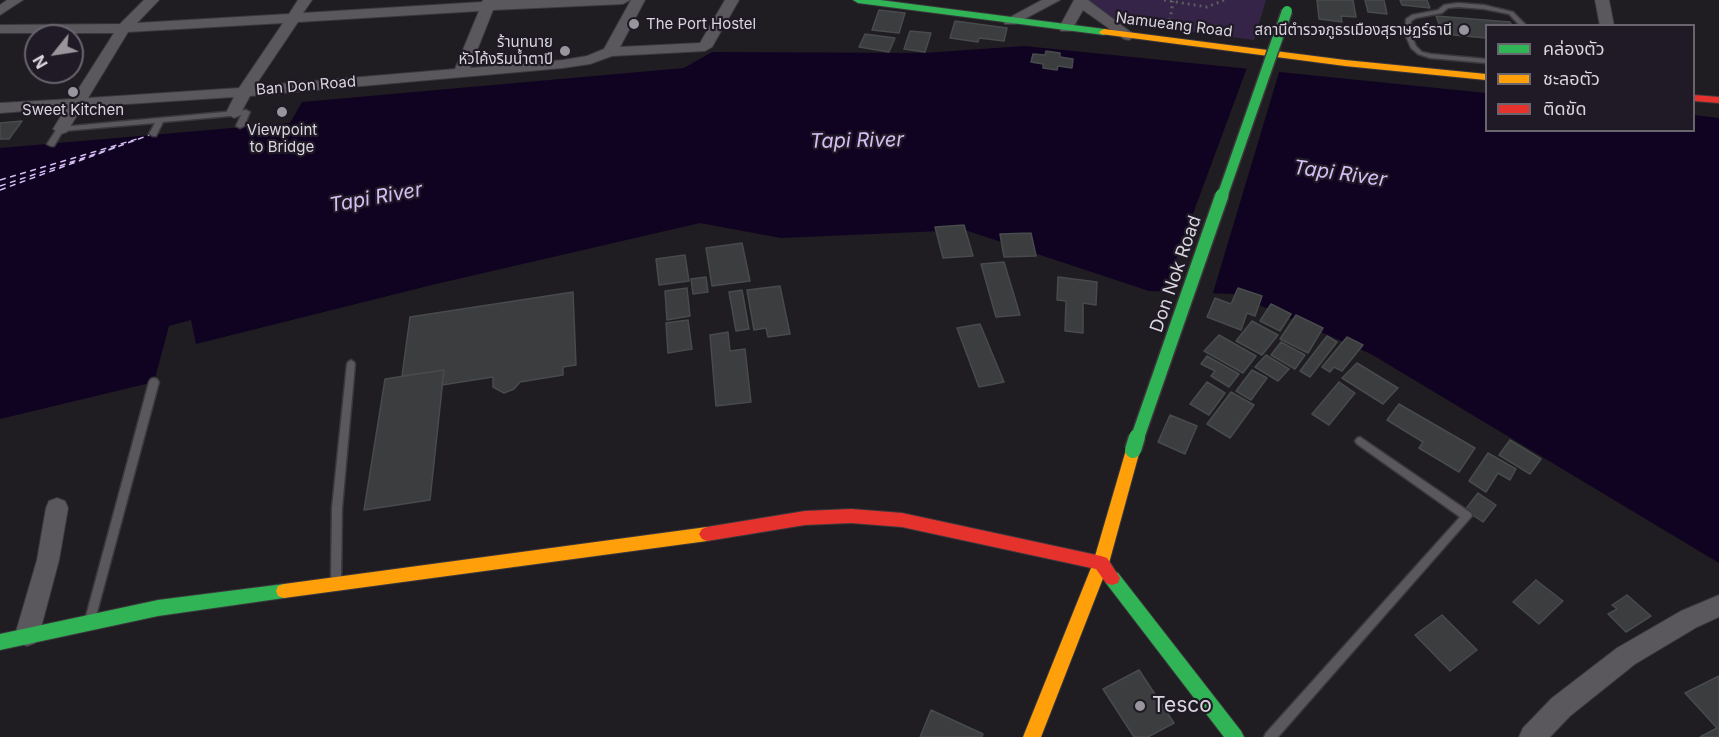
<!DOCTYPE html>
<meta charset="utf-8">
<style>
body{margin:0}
#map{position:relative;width:1719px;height:737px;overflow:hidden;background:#1f1d22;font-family:Inter,"Noto Sans Thai",sans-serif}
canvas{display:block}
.legend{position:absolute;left:1485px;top:24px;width:210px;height:108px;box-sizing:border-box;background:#1f1a25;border:2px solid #69656f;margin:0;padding:8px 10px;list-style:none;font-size:18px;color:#d9d6dd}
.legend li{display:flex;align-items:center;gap:12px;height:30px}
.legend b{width:30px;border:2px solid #69656f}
.north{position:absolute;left:24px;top:24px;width:60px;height:60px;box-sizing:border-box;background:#1f1a25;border:2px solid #69656f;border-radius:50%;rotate:240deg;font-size:16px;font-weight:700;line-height:24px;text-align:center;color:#d9d6dd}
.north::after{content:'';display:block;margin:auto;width:21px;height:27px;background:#98959c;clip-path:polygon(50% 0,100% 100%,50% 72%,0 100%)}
</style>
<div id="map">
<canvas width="1719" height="737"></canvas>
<ul class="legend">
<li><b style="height:8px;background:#30b455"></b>คล่องตัว</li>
<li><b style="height:8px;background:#ff9f0a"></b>ชะลอตัว</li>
<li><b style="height:8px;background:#e5322d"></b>ติดขัด</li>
</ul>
<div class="north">N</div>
</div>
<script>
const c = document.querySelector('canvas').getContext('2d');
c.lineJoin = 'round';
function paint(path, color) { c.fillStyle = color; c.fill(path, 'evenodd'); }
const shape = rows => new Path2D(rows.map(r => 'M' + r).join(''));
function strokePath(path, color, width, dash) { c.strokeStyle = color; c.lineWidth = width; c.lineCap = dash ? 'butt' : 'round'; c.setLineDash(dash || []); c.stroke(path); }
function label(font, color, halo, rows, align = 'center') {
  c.font = font + ' Inter,"Noto Sans Thai",sans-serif'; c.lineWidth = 4.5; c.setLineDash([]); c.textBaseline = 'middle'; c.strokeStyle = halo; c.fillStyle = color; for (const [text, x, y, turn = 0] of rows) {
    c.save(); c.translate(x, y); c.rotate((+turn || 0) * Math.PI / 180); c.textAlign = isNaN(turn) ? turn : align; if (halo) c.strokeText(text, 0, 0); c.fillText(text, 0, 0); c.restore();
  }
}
paint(shape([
 [1090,0,1266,0,1254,40,1114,22,1088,4]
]), '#352447');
paint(shape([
 [1024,46,1486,93,1486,130,1694,130,1694,115,1719,118,1719,563,1371,354,1234,294,1149,291,965,230,781,238,700,223,436,284,196,344,191,320,169,326,154,382,0,419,0,148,290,123,302,102,684,68,712,52,924,53]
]), '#100321');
paint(shape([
 [1248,65,1280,69,1212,296,1163,295]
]), '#1f1d22');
strokePath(shape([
 [0,180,137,139],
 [0,186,116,147],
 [0,190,152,134]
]), '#d6bef4', 1.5, [6, 4.5]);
const building = shape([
 [1317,0,1353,0,1356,17,1341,16,1342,22,1319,19,1317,0],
 [1365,0,1384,0,1387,14,1368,12,1365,0],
 [1400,0,1427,0,1430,8,1402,5,1400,0],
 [879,10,905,13,899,33,872,30,879,10],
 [1436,16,1510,22,1512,26,1486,26,1486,38,1443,34,1436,16],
 [955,21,1007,28,1004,41,979,38,978,42,950,38,955,21],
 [910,31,931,33,925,52,904,49,910,31],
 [865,34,895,38,889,52,859,47,865,34],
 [1046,51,1060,53,1060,57,1073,59,1072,68,1058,66,1057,70,1043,68,1043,64,1031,62,1033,54,1045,55,1046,51],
 [22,121,9,139,0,139,0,123,22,121],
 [964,225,973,256,943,258,935,227,964,225],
 [1031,233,1036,256,1004,257,1000,234,1031,233],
 [742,243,750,281,712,286,706,248,742,243],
 [685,255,689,281,659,285,656,259,685,255],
 [1004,262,1020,315,996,317,981,264,1004,262],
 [706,277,708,292,693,294,691,279,706,277],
 [1058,277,1097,282,1096,305,1083,303,1083,333,1065,331,1066,301,1057,300,1058,277],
 [780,286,790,334,768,337,766,328,754,330,747,290,780,286],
 [687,288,690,316,667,320,665,291,687,288],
 [1238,288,1262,296,1255,316,1247,313,1241,330,1207,317,1215,298,1231,304,1238,288],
 [742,290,749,329,736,331,729,292,742,290],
 [573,292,576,365,563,367,563,375,520,382,514,389,504,393,493,387,493,377,442,385,444,370,402,376,410,317,573,292],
 [1271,304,1291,314,1280,331,1260,321,1271,304],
 [1296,315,1323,328,1308,353,1280,339,1296,315],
 [688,320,692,349,668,353,666,323,688,320],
 [1252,321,1278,335,1262,355,1236,341,1252,321],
 [980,324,1004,382,979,387,957,328,980,324],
 [728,332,730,351,745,349,751,402,716,406,710,335,728,332],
 [1219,335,1256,356,1243,373,1204,351,1219,335],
 [1327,336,1337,342,1310,377,1300,371,1327,336],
 [1347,337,1363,345,1342,371,1334,367,1330,372,1322,367,1347,337],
 [1281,342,1305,355,1295,369,1271,355,1281,342],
 [1266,355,1289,369,1278,381,1255,367,1266,355],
 [1207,356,1239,374,1229,387,1211,376,1215,371,1201,364,1207,356],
 [1357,363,1398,388,1383,404,1342,378,1357,363],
 [444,370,430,500,364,510,385,379,444,370],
 [1252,370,1267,378,1251,400,1236,391,1252,370],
 [1207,382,1225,393,1209,415,1190,404,1207,382],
 [1339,382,1355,393,1329,425,1312,414,1339,382],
 [1231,392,1254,405,1230,438,1207,424,1231,392],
 [1399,404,1475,448,1459,472,1419,448,1423,442,1387,420,1399,404],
 [1170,415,1197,426,1185,454,1158,442,1170,415],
 [1510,440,1541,459,1530,474,1499,455,1510,440],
 [1488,453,1516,469,1510,480,1498,473,1486,492,1469,481,1488,453],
 [1478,493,1496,505,1483,522,1465,510,1478,493],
 [1536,580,1563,601,1539,624,1513,602,1536,580],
 [1627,595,1651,616,1626,632,1608,614,1617,609,1612,605,1627,595],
 [1442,615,1477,650,1450,671,1415,635,1442,615],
 [1139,670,1174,723,1148,737,1134,737,1103,689,1139,670],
 [1719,676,1719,737,1700,737,1717,728,1685,693,1719,676],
 [931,710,983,734,982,737,920,737,931,710]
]);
paint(building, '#3b3d3f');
strokePath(building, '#484b4c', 1.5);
const lane = shape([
 [1458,3,1484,5,1513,12,1527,26,1520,26,1509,14,1484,9,1458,7,1448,8,1442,13,1416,18,1411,21,1411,34,1416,46,1422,52,1431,54,1486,59,1486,63,1430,58,1418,54,1411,48,1405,34,1406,19,1412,15,1438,10,1444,5,1458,3],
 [246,110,250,112,244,126,240,128,236,126,241,115,163,122,156,136,153,136,149,134,155,123,63,131,54,146,51,146,47,144,58,127,61,127,246,110],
 [351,360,354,362,355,364,342,508,341,581,340,584,336,586,332,584,331,581,332,508,347,364,348,362,351,360],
 [154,378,157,379,159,382,96,616,95,620,91,621,87,620,86,616,149,382,151,379,154,378],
 [1360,437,1471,513,1472,516,1278,737,1264,737,1266,733,1460,517,1357,444,1355,441,1357,438,1360,437]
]);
const street = shape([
 [7,0,23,0,0,15,0,5,7,0],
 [144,0,159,0,137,23,289,14,298,0,312,0,303,13,482,2,483,0,630,0,623,4,493,10,470,68,563,60,587,56,604,49,631,0,645,0,620,47,700,43,725,0,739,0,712,47,705,51,612,56,590,64,563,68,250,96,239,116,234,118,226,113,234,97,82,107,67,132,61,134,53,129,66,108,0,113,0,103,72,99,114,33,0,33,0,25,120,24,144,0],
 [479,11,455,69,255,86,298,22,479,11],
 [283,23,239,88,88,98,128,32,283,23],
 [1042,0,1060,0,1015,24,1005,24,1003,21,1042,0],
 [1074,0,1088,0,1136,36,1129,40,1124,39,1083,10,1071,31,1061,31,1059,28,1074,0],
 [1595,0,1609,0,1614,26,1600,26,1595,0],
 [57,498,65,501,68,508,59,560,39,635,35,643,27,646,19,643,15,635,37,560,46,508,49,501,57,498],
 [1719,595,1719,617,1697,627,1635,664,1570,716,1550,737,1519,737,1523,728,1552,698,1617,648,1681,611,1719,595]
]);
const fast = shape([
 [853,0,880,0,1104,29,1109,32,1104,35,858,3,853,0],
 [1112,571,1118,573,1241,731,1244,737,1224,737,1106,583,1104,578,1106,573,1112,571],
 [284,584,290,586,292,591,290,596,284,598,158,616,0,650,0,634,158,600,284,584]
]);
const slow = shape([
 [1104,29,1345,60,1486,74,1486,80,1345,66,1101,34,1099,32,1104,29],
 [1133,444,1138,446,1140,450,1109,563,1041,737,1023,737,1093,563,1126,450,1128,446,1133,444],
 [707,527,712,529,715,534,712,539,707,541,284,598,278,596,276,591,278,586,284,584,707,527]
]);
const jam = shape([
 [1694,95,1719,97,1719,103,1694,101,1694,95],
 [851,509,902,513,1101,556,1107,558,1120,578,1118,583,1112,585,1106,583,1096,569,902,527,851,523,805,525,707,541,702,539,699,534,702,529,707,527,805,511,851,509]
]);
strokePath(lane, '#3b383d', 3);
strokePath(street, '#3b383d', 2);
strokePath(fast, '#3b383d', 2);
strokePath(slow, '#3b383d', 2);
strokePath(jam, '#3b383d', 2);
strokePath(shape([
 [1164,0,1207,7,1224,0],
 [1169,26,1173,1]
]), '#5c5b5e', 3, [2, 4]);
paint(lane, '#5a585d');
paint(street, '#5a585d');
paint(fast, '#30b455');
paint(slow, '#ff9f0a');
paint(jam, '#e5322d');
const fastBridgeFar2 = shape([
 [1222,197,1287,11]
]);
const fastBridgeFar1 = shape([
 [1137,439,1222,195]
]);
const fastBridge = shape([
 [1133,450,1137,437]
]);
strokePath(fastBridgeFar2, '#3b383d', 13, []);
strokePath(fastBridgeFar1, '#3b383d', 16, []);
strokePath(fastBridge, '#3b383d', 19, []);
strokePath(fastBridgeFar2, '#30b455', 10);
strokePath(fastBridgeFar1, '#30b455', 13);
strokePath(fastBridge, '#30b455', 16);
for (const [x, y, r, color] of [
 [634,24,6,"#98959c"],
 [1464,30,6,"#98959c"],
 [565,51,6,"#98959c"],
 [73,92,6,"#98959c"],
 [282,112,6,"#98959c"],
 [1140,706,6,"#98959c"]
]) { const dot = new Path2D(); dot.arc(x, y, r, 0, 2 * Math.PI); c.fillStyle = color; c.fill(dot); strokePath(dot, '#1f1a25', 2); }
label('15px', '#d9d6dd', '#1f1a25', [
 ["The Port Hostel",646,24,"left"],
 ["สถานีตำรวจภูธรเมืองสุราษฏร์ธานี",1452,30],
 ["ร้านทนาย",553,42],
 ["หัวโค้งริมน้ำตาปี",553,59],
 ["Sweet Kitchen",73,110,"center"],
 ["Viewpoint",282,130,"center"],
 ["to Bridge",282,147,"center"]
], 'right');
label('15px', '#d9d6dd', '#1f1a25', [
 ["Namueang Road",1174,25,7],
 ["Ban Don Road",306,86,-5]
]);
label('18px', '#d9d6dd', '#1f1a25', [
 ["Don Nok Road",1176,274,-71]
]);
label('italic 20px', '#d6bef4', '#1f1a25', [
 ["Tapi River",857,141,-1],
 ["Tapi River",1340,174,8],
 ["Tapi River",376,198,-10]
]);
label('21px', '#d9d6dd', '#1f1a25', [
 ["Tesco",1152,706]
], 'left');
</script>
